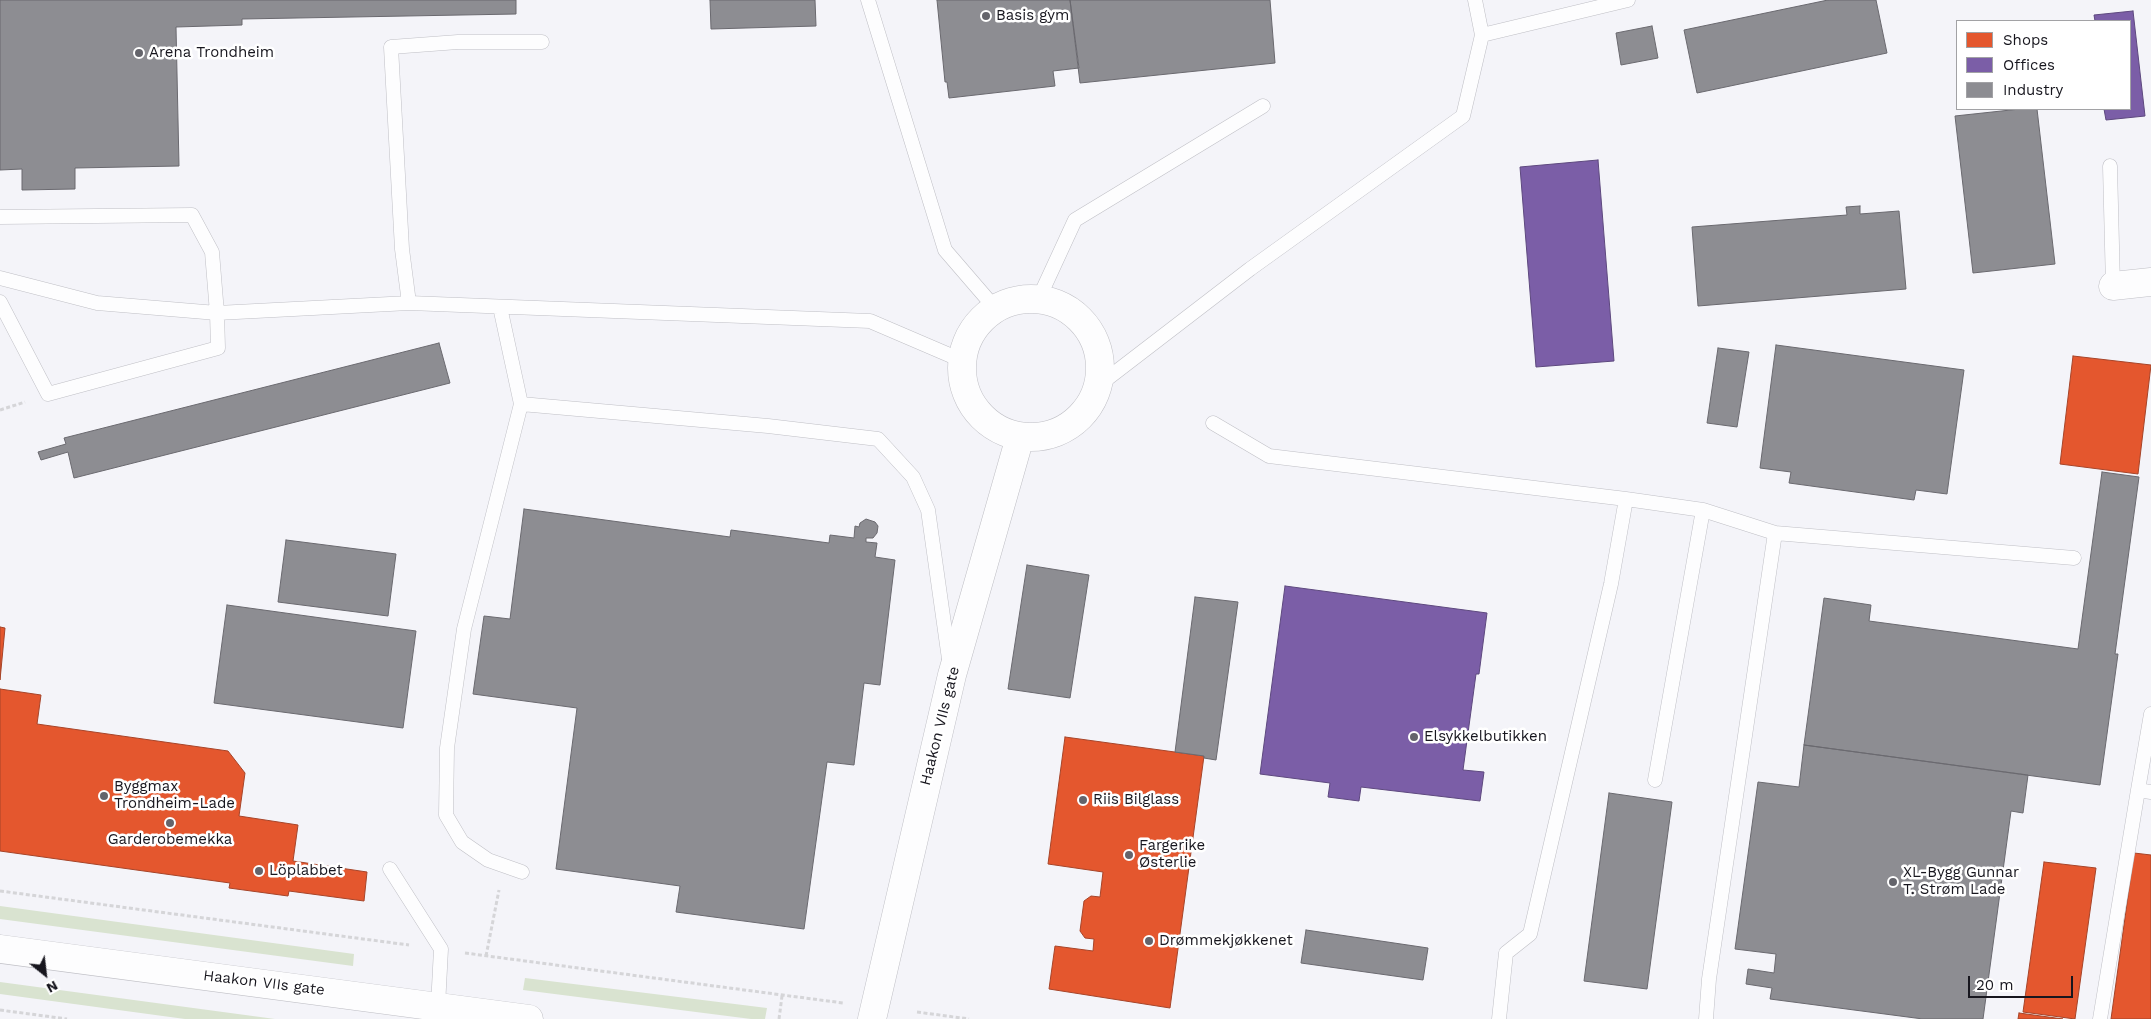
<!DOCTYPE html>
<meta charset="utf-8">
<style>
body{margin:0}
#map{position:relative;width:2151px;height:1019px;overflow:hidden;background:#f4f4f9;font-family:"Work Sans",sans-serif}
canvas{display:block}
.legend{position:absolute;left:1956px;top:20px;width:175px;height:90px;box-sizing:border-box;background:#fff;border:1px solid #a2a2a5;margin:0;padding:6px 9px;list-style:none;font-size:15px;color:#17161e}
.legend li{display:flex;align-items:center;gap:10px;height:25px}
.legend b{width:25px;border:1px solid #a2a2a5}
.north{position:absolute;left:20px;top:949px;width:50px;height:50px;-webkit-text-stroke:4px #fff;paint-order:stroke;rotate:151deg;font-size:14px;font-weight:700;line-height:20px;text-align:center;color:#17161e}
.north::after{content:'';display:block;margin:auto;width:18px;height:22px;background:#17161e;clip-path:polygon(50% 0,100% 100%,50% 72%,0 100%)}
.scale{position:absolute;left:1968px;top:976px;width:105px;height:22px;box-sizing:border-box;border:2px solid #17161e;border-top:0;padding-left:6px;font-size:15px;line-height:18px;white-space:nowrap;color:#17161e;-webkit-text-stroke:4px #fff;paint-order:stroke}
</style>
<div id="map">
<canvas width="2151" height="1019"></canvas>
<ul class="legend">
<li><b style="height:14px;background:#e4572e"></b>Shops</li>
<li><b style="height:14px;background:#7b5ea7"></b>Offices</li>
<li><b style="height:14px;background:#8d8d92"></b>Industry</li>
</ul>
<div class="north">N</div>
<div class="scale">20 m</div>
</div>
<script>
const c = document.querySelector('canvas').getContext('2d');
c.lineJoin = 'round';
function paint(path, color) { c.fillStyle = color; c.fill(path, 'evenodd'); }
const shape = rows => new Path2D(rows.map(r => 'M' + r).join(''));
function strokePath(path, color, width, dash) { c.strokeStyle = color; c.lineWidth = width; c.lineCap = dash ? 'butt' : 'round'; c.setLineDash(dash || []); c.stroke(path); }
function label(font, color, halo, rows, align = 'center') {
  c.font = font + ' "Work Sans",sans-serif'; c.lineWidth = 5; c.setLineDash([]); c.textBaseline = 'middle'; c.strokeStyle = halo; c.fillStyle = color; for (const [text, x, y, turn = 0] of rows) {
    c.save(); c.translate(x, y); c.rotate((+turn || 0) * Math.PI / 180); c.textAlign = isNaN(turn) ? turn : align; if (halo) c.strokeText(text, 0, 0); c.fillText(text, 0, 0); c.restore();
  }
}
paint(shape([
 [0,906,354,954,353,966,0,919],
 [525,978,767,1008,765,1019,751,1019,523,990],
 [0,982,275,1019,185,1019,0,994]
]), '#d9e3d0');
const shops = shape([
 [2073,356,2151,365,2138,474,2060,464,2073,356],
 [0,627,5,628,0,680,0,627],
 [0,689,41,695,37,724,228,751,245,773,239,816,298,825,293,861,367,872,364,901,289,891,288,896,229,888,230,883,0,851,0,689],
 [1065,737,1204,756,1170,1008,1049,989,1055,946,1093,951,1094,939,1085,938,1080,931,1084,901,1091,896,1100,897,1103,872,1048,864,1065,737],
 [2134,853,2151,855,2151,1019,2111,1019,2134,853],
 [2044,862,2096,868,2075,1019,2023,1012,2044,862],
 [2019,1013,2063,1019,2018,1019,2019,1013]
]);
paint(shops, '#e4572e');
strokePath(shops, '#a64429', 1);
const offices = shape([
 [2133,11,2145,116,2106,120,2104,109,2130,109,2130,21,2095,21,2094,15,2133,11],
 [1598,160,1614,361,1536,367,1520,167,1598,160],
 [1285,586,1487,613,1479,674,1476,674,1463,770,1484,772,1480,801,1361,787,1359,801,1328,797,1330,783,1260,774,1285,586]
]);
paint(offices, '#7b5ea7');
strokePath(offices, '#5d487e', 1);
const industry = shape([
 [0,0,516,0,516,14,242,19,242,25,176,27,179,166,75,168,75,189,22,190,22,169,0,170,0,0],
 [710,0,815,0,816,26,711,29,710,0],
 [937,0,1070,0,1079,68,1053,71,1055,86,949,98,947,82,945,82,937,0],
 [1070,0,1270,0,1275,63,1080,83,1070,0],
 [1828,0,1876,0,1887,53,1697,93,1684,30,1828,0],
 [1652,26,1658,58,1621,65,1616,33,1652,26],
 [2020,109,2037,109,2055,264,1973,273,1955,116,2020,109],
 [1860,206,1860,214,1899,211,1906,289,1698,306,1692,227,1847,215,1846,207,1860,206],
 [439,343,450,383,74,478,68,452,41,460,38,452,66,444,64,438,439,343],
 [1776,345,1964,370,1947,494,1916,490,1914,500,1789,483,1791,472,1760,468,1776,345],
 [1718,348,1749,352,1737,427,1707,423,1718,348],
 [2102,472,2139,477,2115,654,2118,654,2100,785,1804,745,1824,598,1871,605,1869,621,2078,649,2102,472],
 [524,509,730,537,731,530,829,543,830,535,854,538,855,526,859,527,860,523,866,519,875,522,878,526,877,533,873,538,866,538,866,542,877,543,875,557,895,560,880,685,864,683,854,765,827,762,804,929,676,912,680,886,556,869,577,708,473,694,484,616,510,619,524,509],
 [286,540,396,554,388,616,278,602,286,540],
 [1027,565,1089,575,1070,698,1008,689,1027,565],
 [1195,597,1238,602,1216,760,1204,758,1204,756,1175,752,1195,597],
 [227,605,416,631,403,728,214,703,227,605],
 [1804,745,2028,775,2023,813,2011,811,1983,1019,1923,1019,1770,999,1772,988,1746,984,1748,969,1774,973,1776,954,1735,949,1758,782,1799,787,1804,745],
 [1609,793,1672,802,1647,989,1584,981,1609,793],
 [1306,930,1428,948,1423,980,1301,963,1306,930]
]);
paint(industry, '#8d8d92');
strokePath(industry, '#6a696f', 1);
const service = shape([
 [868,0,945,250,995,308],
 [1475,0,1482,35],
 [2110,166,2113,286],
 [0,217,192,215,212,252,217,313,218,348,48,394,0,302],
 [0,278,97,303,217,313,409,303,870,321,961,360],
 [1039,298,1075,220,1263,106],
 [409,303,402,249,391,47,458,42,542,42],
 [500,307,521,404],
 [1099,385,1250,269,1463,116,1482,35,1628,0],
 [1213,423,1269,456,1626,499,1703,510,1775,533,2074,558],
 [1655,780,1703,510],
 [2138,790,2151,714],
 [390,869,441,949,438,1006],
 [522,872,488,860,462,842,446,815,447,748,464,629,521,404,768,426,878,439,913,477,928,510,949,659],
 [1499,1019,1506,953,1530,934,1611,584,1626,499],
 [1706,1019,1709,979,1775,533],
 [2100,1019,2138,790,2151,792]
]);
const minor = shape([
 [2113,286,2151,282],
 '962 368a69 69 0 1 1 138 0a69 69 0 1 1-138 0Z',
 [872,1019,952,675,1020,437]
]);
const secondary = shape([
 [0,949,529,1019]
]);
strokePath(service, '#bfbfc5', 15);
strokePath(minor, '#bfbfc5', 29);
strokePath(secondary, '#bfbfc5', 29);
strokePath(shape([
 [0,410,25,402],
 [0,891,409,945],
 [465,953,843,1003],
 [486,956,499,890],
 [0,1010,67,1019],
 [917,1012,969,1019],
 [779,1019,782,996]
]), '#d5d5d8', 3, [4, 2.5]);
strokePath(service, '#fdfdfe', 14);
strokePath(minor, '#fdfdfe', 28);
strokePath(secondary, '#fdfdfe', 28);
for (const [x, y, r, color] of [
 [986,16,5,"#64646b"],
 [139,53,5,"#64646b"],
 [1414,737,5,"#64646b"],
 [104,796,5,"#64646b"],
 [1083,800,5,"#64646b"],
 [170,823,5,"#64646b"],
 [1129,855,5,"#64646b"],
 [259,871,5,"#64646b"],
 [1893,882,5,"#64646b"],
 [1149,941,5,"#64646b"]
]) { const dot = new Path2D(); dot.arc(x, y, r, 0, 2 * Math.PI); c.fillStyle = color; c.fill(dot); strokePath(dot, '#fff', 2); }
label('15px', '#17161e', '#fff', [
 ["Basis gym",996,16],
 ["Arena Trondheim",149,53],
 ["Elsykkelbutikken",1424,737],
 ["Byggmax",114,787],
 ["Trondheim-Lade",114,804],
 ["Riis Bilglass",1093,800],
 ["Garderobemekka",170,840,"center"],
 ["Fargerike",1139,846],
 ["Østerlie",1139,863],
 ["Löplabbet",269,871],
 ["XL-Bygg Gunnar",1903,873],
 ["T. Strøm Lade",1903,890],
 ["Drømmekjøkkenet",1159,941]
], 'left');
label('15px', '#17161e', '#fff', [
 ["Haakon VIIs gate",940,726,-76],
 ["Haakon VIIs gate",264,983,7]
]);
</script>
